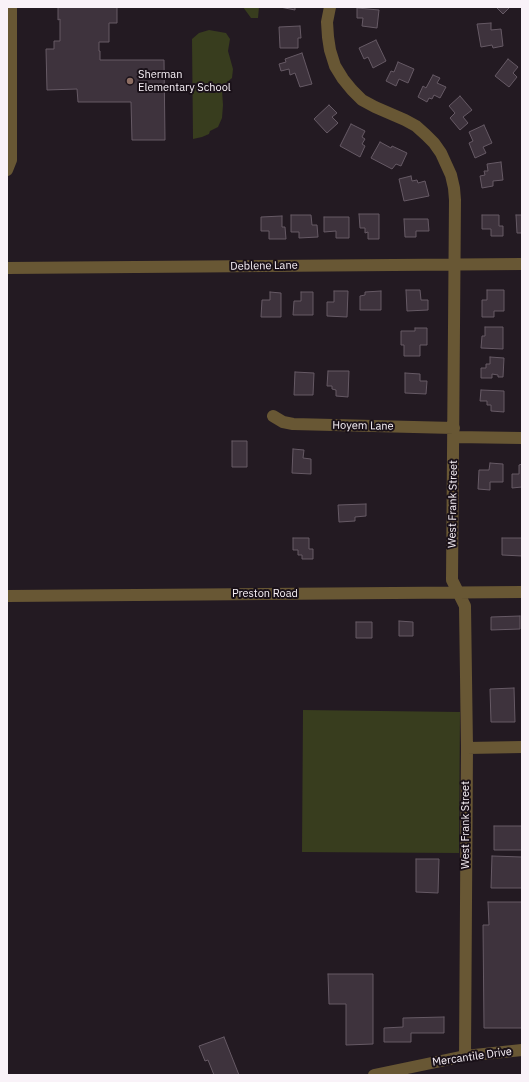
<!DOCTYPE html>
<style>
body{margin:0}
#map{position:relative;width:529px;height:1082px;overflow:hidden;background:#231a22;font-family:"IBM Plex Sans",sans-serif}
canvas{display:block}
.frame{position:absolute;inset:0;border:8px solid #f9f2f8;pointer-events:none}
</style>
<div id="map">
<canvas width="529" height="1082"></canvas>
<div class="frame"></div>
</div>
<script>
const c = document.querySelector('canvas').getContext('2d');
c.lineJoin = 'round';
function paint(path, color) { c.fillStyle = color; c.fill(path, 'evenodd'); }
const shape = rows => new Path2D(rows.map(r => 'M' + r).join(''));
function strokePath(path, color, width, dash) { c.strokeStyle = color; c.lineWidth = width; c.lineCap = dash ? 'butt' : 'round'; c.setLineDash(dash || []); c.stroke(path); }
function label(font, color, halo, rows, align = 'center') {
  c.font = font + ' "IBM Plex Sans",sans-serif'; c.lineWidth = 4; c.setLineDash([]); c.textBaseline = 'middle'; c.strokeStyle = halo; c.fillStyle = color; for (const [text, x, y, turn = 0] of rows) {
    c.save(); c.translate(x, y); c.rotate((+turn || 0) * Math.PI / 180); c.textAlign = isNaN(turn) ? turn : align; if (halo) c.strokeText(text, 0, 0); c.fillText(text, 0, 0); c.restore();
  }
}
paint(shape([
 [243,7,259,7,258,18,251,18],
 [209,30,226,33,230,39,228,51,233,69,232,78,225,84,222,90,223,105,222,118,218,127,210,131,209,134,202,137,193,139,192,39,199,33],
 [303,710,460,712,459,853,302,852]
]), '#383d1e');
const building = shape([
 [58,7,117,7,117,23,109,23,109,42,99,42,99,51,100,51,100,60,164,60,165,140,132,140,131,102,78,102,77,89,47,90,46,49,54,49,54,41,60,41,60,19,58,20,58,7],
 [280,7,295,7,295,10,280,7],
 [496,7,510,7,503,14,496,7],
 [357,8,379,10,377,28,362,26,363,18,357,18,357,8],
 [491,23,491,30,501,29,503,46,493,48,492,45,481,47,477,24,491,23],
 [300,26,301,38,298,38,298,48,280,48,279,27,300,26],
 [376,40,386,61,373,68,368,57,364,59,359,48,376,40],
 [302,53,312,84,300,87,295,73,290,75,289,69,281,71,279,64,286,62,285,59,302,53],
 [508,59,518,67,513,73,517,77,509,87,495,76,508,59],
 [398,62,414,69,408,83,399,79,396,86,386,81,391,71,394,72,398,62],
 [433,75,440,78,437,83,446,87,440,98,434,95,432,99,429,98,427,102,418,97,423,86,426,88,433,75],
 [460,96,472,110,463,117,468,123,460,130,450,118,455,113,449,106,460,96],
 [329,105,337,113,332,117,338,123,327,133,314,119,329,105],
 [351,124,365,131,362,137,365,139,362,144,365,146,360,157,340,146,351,124],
 [484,125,492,143,483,147,486,153,475,158,469,143,473,141,469,132,484,125],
 [380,142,391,148,392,146,407,153,401,166,396,164,392,169,371,158,380,142],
 [501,162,503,180,493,181,493,186,482,188,480,176,485,175,484,171,488,171,487,164,501,162],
 [411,176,412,181,417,180,418,183,425,181,429,196,404,201,399,179,411,176],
 [359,214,379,214,379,239,368,239,368,232,365,233,365,228,360,228,359,214],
 [291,215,311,215,312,225,317,225,318,237,299,238,299,232,291,232,291,215],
 [482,215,499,215,499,226,503,226,503,236,491,236,491,229,482,229,482,215],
 [516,215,522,215,522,233,517,233,516,215],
 [282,216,282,227,285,227,286,239,269,239,269,231,261,231,261,217,282,216],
 [324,217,349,217,349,238,336,238,336,231,324,232,324,217],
 [404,219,428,219,429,231,416,231,416,237,405,237,404,219],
 [406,290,420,290,421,300,428,300,428,310,407,311,406,290],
 [487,290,504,290,504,311,494,311,494,317,482,317,482,300,487,300,487,290],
 [334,291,348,291,347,317,327,316,327,302,334,302,334,291],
 [381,291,381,310,360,310,360,296,365,295,365,292,381,291],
 [270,292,281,293,281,317,261,317,262,300,270,300,270,292],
 [301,292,313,292,313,315,293,315,294,301,301,301,301,292],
 [485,327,503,327,503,349,481,348,482,336,485,336,485,327],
 [415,328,427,328,427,345,420,345,420,356,404,356,404,345,401,345,401,331,415,331,415,328],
 [490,357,504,358,503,377,498,377,498,375,492,374,492,378,481,378,481,368,486,368,486,364,490,364,490,357],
 [328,371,349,371,348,397,336,396,336,390,332,389,332,386,327,386,328,371],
 [295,372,314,373,313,395,294,395,295,372],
 [405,373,420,374,420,381,427,381,426,394,405,393,405,373],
 [481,390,504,391,504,412,491,411,491,405,487,405,487,401,480,401,481,390],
 [232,441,247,441,247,467,232,467,232,441],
 [293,449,304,450,303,458,311,459,311,474,292,473,293,449],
 [490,463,503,464,503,482,490,482,490,490,478,489,479,470,489,470,490,463],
 [522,464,522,487,512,488,512,474,519,474,519,465,522,464],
 [366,504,366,516,355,517,355,521,339,522,338,505,366,504],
 [293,538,309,538,309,549,313,549,313,559,302,559,302,555,298,555,298,550,293,550,293,538],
 [502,538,522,538,522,556,502,555,502,538],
 [520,616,520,629,491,630,491,617,520,616],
 [399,621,413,622,413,636,399,636,399,621],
 [356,622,372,622,372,638,356,638,356,622],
 [514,688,515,722,491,722,490,689,514,688],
 [494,826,522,826,522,850,494,850,494,826],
 [492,856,522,857,522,888,491,888,492,856],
 [416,859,439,859,438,893,416,892,416,859],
 [488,902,522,902,522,1028,484,1028,483,925,489,925,488,902],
 [328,974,373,974,373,1044,346,1045,346,1004,329,1004,328,974],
 [444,1017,444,1033,411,1033,411,1042,384,1042,384,1028,403,1027,403,1018,444,1017],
 [224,1037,239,1075,214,1075,208,1060,205,1061,199,1046,224,1037]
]);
paint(building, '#3e333d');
strokePath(building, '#665a65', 1);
strokePath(shape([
 [330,7,327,22,328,37,330,50,335,66,343,79,352,90,362,100,375,107,405,120,416,126,426,135,434,143,441,153,451,175,454,188,455,200,452,580,465,606,467,748,465,1056],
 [7,170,11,160,11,7],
 [7,268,522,264],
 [273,416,283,422,293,424,454,428],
 [454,437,522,438],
 [7,596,522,592],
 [467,748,522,747],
 [374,1075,465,1056,522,1050]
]), '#685734', 12);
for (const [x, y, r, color] of [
 [130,81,4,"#8d6e63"]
]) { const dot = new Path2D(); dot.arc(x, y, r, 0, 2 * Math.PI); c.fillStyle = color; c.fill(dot); strokePath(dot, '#1a1119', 1.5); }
label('11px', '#f9f2f8', '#1a1119', [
 ["Sherman",138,75],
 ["Elementary School",138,88]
], 'left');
label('11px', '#f9f2f8', '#1a1119', [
 ["Deblene Lane",264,266,-1],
 ["Hoyem Lane",363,426,1],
 ["West Frank Street",453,504,-89],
 ["Preston Road",265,594],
 ["West Frank Street",466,825,-90],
 ["Mercantile Drive",472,1057,-8]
]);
</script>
